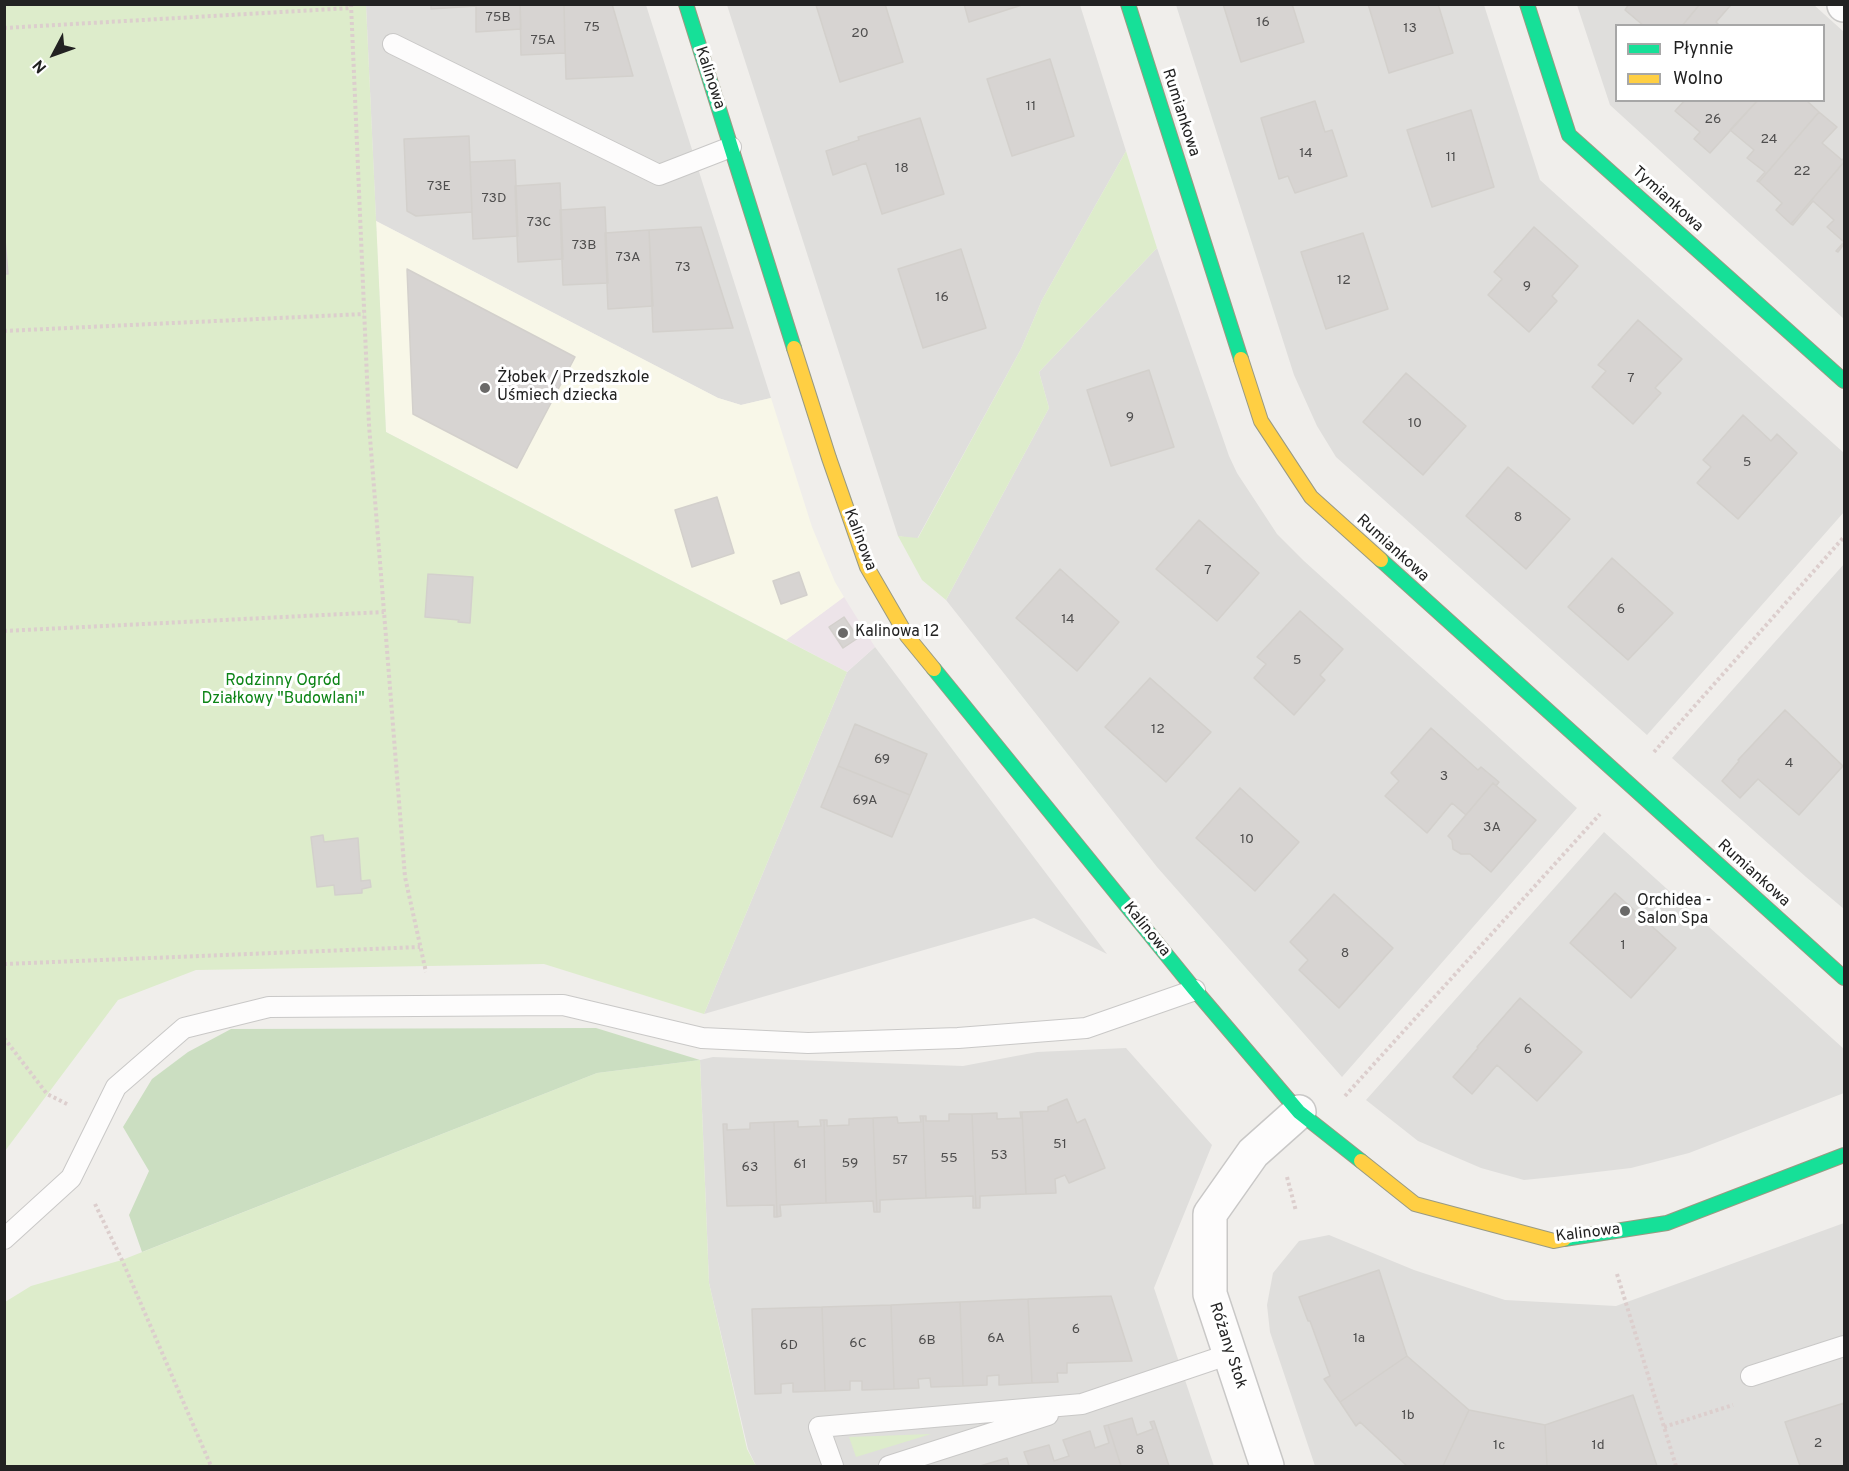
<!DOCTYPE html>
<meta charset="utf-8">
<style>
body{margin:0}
#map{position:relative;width:1849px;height:1471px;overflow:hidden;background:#f0eeeb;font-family:Overpass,sans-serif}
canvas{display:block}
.frame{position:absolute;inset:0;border:6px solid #222;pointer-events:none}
.legend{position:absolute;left:1615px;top:24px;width:210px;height:78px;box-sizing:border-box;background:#fff;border:2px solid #a7a7a7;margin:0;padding:8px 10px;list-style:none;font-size:18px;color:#222}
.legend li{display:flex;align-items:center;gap:12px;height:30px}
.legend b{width:30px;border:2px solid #a7a7a7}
.north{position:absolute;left:24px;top:24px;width:60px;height:60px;-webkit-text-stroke:4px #fff;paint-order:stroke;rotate:229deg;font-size:16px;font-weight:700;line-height:24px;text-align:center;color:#222}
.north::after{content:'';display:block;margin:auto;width:21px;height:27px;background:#222;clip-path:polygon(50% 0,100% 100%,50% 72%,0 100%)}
</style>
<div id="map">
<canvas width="1849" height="1471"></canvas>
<div class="frame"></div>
<ul class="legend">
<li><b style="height:8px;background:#16e098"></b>Płynnie</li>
<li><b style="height:8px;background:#ffcf43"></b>Wolno</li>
</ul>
<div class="north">N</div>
</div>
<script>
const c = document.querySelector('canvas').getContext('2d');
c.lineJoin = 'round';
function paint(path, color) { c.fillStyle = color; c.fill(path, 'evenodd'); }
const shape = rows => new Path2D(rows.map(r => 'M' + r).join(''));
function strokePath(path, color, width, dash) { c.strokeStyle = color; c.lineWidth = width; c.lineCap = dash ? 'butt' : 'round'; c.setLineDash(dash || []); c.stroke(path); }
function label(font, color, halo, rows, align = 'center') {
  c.font = font + ' Overpass,sans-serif'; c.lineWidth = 6; c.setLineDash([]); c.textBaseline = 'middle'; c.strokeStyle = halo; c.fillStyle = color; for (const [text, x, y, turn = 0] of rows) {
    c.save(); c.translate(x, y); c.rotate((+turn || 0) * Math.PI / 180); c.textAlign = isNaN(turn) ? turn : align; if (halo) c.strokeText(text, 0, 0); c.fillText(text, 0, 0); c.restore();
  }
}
paint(shape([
 [366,5,646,5,771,398,741,405,718,398,376,221],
 [727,5,1080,5,1126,151,1042,300,1021,349,917,539,898,536],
 [1176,5,1484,5,1540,180,1844,453,1844,512,1647,735,1336,457,1317,426,1294,375],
 [1577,5,1814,5,1844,32,1844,319,1610,105],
 [1616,26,1824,26,1824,100,1616,100],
 [1157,248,1229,456,1237,473,1277,534,1304,561,1577,808,1342,1077,1157,867,946,600,1049,408,1039,372],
 [1844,564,1844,909,1806,877,1672,758],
 [875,647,1107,954,1034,918,704,1014,847,672],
 [1604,832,1844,1049,1844,1093,1689,1153,1631,1168,1554,1177,1524,1180,1481,1168,1418,1141,1366,1100],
 [1126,1048,1212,1145,1154,1288,1214,1466,756,1466,748,1449,709,1283,700,1060,713,1057,963,1066,1037,1052],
 [1844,1223,1844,1466,1315,1466,1270,1332,1267,1305,1273,1273,1299,1241,1329,1235,1414,1270,1505,1300,1616,1306]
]), '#dfdedc');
paint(shape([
 [844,597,875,647,847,672,786,640]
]), '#ede4e9');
paint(shape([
 [376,221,718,398,741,405,771,398,812,527,835,582,844,597,786,640,386,432]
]), '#f8f7e8');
paint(shape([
 [5,5,366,5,386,432,847,672,704,1014,544,964,196,970,118,1000,5,1151],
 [1126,151,1157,248,1039,372,1049,408,946,600,922,580,898,536,918,538,1021,349,1042,300],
 [700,1060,709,1283,747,1449,756,1466,5,1466,5,1302,31,1286,122,1260,597,1073],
 [931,1434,856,1457,849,1437]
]), '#ddeccb');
paint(shape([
 [596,1028,700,1060,597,1073,142,1252,129,1215,149,1171,123,1127,152,1079,188,1052,231,1029]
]), '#cbdec1');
const building = shape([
 [431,4,476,4,476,6,431,9,431,4],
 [476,4,520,4,521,29,476,32,476,4],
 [520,4,564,4,565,53,521,55,520,4],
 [564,4,612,4,633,76,566,79,564,4],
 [885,4,903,62,840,82,816,5,885,4],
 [964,4,1025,4,969,22,964,4],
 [1223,4,1292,4,1304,42,1241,62,1223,4],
 [1368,4,1438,4,1453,53,1389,73,1368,4],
 [1629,4,1700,4,1682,26,1644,26,1625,10,1629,4],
 [1700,4,1729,4,1730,6,1716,22,1720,26,1682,26,1700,4],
 [1050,59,1074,136,1012,156,987,79,1050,59],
 [1685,100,1758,100,1710,153,1694,139,1700,132,1675,111,1685,100],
 [1758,100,1806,100,1819,112,1759,182,1757,181,1765,172,1747,158,1754,150,1730,130,1758,100],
 [1315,101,1325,132,1332,130,1347,176,1295,193,1288,176,1279,179,1261,118,1315,101],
 [1471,110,1494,187,1432,207,1407,130,1471,110],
 [1819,112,1837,127,1822,143,1842,160,1844,158,1844,162,1791,224,1776,210,1782,203,1759,182,1819,112],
 [920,118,944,194,882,214,866,163,833,175,826,151,859,140,858,137,920,118],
 [469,136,472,212,416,216,407,211,404,139,469,136],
 [515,160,518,236,473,239,470,163,471,162,515,160],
 [1844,162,1844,244,1838,252,1836,251,1844,242,1827,227,1834,220,1813,201,1793,225,1791,224,1844,162],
 [560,183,563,259,518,262,515,186,560,183],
 [605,207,608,283,563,285,560,210,605,207],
 [701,227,733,328,653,332,649,230,701,227],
 [1534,227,1578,266,1552,296,1557,301,1529,332,1488,295,1502,279,1494,272,1534,227],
 [4,228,8,274,4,274,4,228],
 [649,230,653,306,608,309,605,233,649,230],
 [1363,233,1388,309,1326,329,1301,252,1363,233],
 [961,249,986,328,923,348,898,269,961,249],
 [407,269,575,357,517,468,413,414,407,269],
 [1638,320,1682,359,1655,388,1661,393,1633,424,1592,387,1606,371,1598,365,1638,320],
 [1149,370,1174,447,1111,466,1087,390,1149,370],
 [1406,373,1466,426,1423,475,1363,422,1406,373],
 [1743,415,1771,441,1777,434,1797,453,1738,519,1697,483,1711,467,1703,460,1743,415],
 [1508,467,1570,519,1526,569,1466,516,1508,467],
 [717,497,734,553,692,567,675,510,717,497],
 [1199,520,1259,573,1217,621,1156,569,1199,520],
 [1612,558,1673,613,1628,660,1568,607,1612,558],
 [1060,569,1119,622,1077,671,1016,618,1060,569],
 [799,572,807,595,781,604,773,581,799,572],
 [428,574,473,577,470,623,458,622,459,620,425,617,428,574],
 [1300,611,1343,649,1320,675,1325,680,1294,715,1254,678,1266,664,1257,657,1300,611],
 [844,617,858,638,843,648,829,627,844,617],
 [1150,678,1211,732,1166,782,1105,727,1150,678],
 [1785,710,1843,766,1799,815,1758,779,1740,798,1722,781,1739,761,1738,760,1785,710],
 [855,724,927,754,910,795,838,766,855,724],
 [1431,728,1478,770,1481,767,1499,782,1496,786,1493,783,1466,815,1452,803,1427,833,1385,796,1399,781,1391,773,1431,728],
 [838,766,910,795,892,837,821,807,838,766],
 [1493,783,1536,820,1491,872,1470,854,1461,854,1453,849,1452,840,1448,836,1493,783],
 [1240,788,1299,842,1255,891,1196,838,1240,788],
 [323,835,324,842,358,838,361,881,370,880,371,887,362,889,362,893,335,895,334,885,317,887,311,837,323,835],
 [1615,893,1676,948,1631,998,1570,943,1615,893],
 [1334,894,1393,948,1339,1008,1299,970,1308,960,1290,942,1334,894],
 [1520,998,1582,1052,1537,1101,1497,1065,1472,1094,1453,1077,1478,1048,1477,1047,1520,998],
 [1067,1099,1077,1123,1085,1119,1105,1168,1069,1183,1065,1175,1055,1179,1056,1193,1026,1194,1022,1112,1048,1111,1048,1107,1067,1099],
 [1020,1112,1022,1112,1026,1194,980,1196,980,1208,976,1208,972,1114,997,1113,997,1119,1021,1118,1020,1112],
 [949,1114,972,1114,976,1208,973,1208,973,1196,926,1198,923,1116,926,1116,926,1121,949,1121,949,1114],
 [920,1116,923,1116,926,1198,880,1200,880,1212,877,1212,873,1118,897,1117,898,1123,921,1122,920,1116],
 [873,1118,877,1212,874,1212,873,1201,826,1203,824,1120,827,1120,827,1126,849,1125,849,1119,873,1118],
 [820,1120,824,1120,826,1203,780,1205,781,1216,777,1217,774,1122,798,1121,798,1127,821,1126,820,1120],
 [774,1122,777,1217,774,1217,774,1205,727,1206,723,1124,727,1124,727,1130,750,1129,750,1123,774,1122],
 [1379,1270,1407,1356,1340,1402,1324,1379,1330,1376,1310,1321,1308,1321,1299,1297,1379,1270],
 [1111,1296,1132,1361,1067,1363,1067,1373,1057,1373,1058,1382,1032,1383,1028,1299,1111,1296],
 [1028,1299,1032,1383,999,1385,999,1375,987,1376,987,1385,963,1386,960,1302,1028,1299],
 [960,1302,963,1386,931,1387,930,1378,918,1379,919,1388,894,1389,891,1305,960,1302],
 [891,1305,894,1389,862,1390,862,1381,850,1381,850,1390,825,1391,822,1307,891,1305],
 [822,1307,825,1391,793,1392,793,1383,781,1384,781,1393,755,1394,752,1309,822,1307],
 [1407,1356,1469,1410,1443,1466,1407,1466,1360,1422,1356,1426,1340,1402,1407,1356],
 [1633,1395,1657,1466,1547,1466,1545,1425,1633,1395],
 [1844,1403,1844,1466,1800,1466,1785,1422,1844,1403],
 [1469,1410,1545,1425,1547,1466,1443,1466,1469,1410],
 [1132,1418,1137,1435,1153,1429,1150,1422,1154,1421,1169,1466,1121,1466,1108,1425,1132,1418],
 [1108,1425,1121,1466,1029,1466,1024,1452,1049,1445,1054,1461,1069,1456,1063,1440,1090,1431,1095,1448,1109,1443,1104,1426,1108,1425],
 [1007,1458,1009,1466,980,1466,1007,1458]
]);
paint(building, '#d7d4d2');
strokePath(building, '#d3d0cc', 1.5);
const lane = shape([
 [393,44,659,175,731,147],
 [4,1239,71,1178,116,1087,184,1028,269,1007,563,1005,702,1038,808,1043,958,1038,1086,1028,1195,990],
 [1751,1376,1844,1346],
 [833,1466,819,1427,1082,1404,1230,1354],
 [889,1466,1048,1415]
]);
const street = shape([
 [1844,4,1844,5],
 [1267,1466,1210,1294,1210,1214,1253,1153,1299,1112]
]);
const fast = shape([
 [686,4,794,348],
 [1128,4,1241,359],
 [1527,4,1569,135,1844,381],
 [1381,560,1844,978],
 [934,669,1195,990,1299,1112,1361,1161],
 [1564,1239,1667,1223,1844,1155]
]);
const slow = shape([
 [794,348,829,458,867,567,907,636,934,669],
 [1241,359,1261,421,1311,497,1381,560],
 [1361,1161,1415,1204,1554,1241,1564,1239]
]);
strokePath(lane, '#c9c8c7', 22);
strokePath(street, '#c9c8c7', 36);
strokePath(fast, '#999a82', 16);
strokePath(slow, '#999a82', 16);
strokePath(shape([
 [351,4,369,425,384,612,405,877,426,972],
 [4,28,351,8],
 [4,331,364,314],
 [4,631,384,612],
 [1654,752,1844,537],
 [4,964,420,947],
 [4,1038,47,1094,69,1105],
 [1345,1096,1600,814],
 [1287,1177,1296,1211],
 [95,1204,122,1260,211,1466],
 [1617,1274,1676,1466],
 [1664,1427,1733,1405]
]), '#dccecd', 4, [3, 3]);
strokePath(lane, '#fdfcfc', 20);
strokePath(street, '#fdfcfc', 33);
strokePath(fast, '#16e098', 14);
strokePath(slow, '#ffcf43', 14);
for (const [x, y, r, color] of [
 [485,388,6,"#6a6968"],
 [843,633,6,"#6a6968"],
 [1625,911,6,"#6a6968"]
]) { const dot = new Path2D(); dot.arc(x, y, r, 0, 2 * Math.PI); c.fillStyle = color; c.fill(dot); strokePath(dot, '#fff', 2); }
label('14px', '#4f4e4e', null, [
 ["75B",498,18],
 ["16",1263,23],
 ["75",592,28],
 ["13",1410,29],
 ["20",860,34],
 ["75A",543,41],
 ["11",1031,107],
 ["26",1713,120],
 ["24",1769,140],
 ["14",1306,154],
 ["11",1451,158],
 ["18",902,169],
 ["22",1802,172],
 ["73E",439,187],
 ["73D",494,199],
 ["73C",539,223],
 ["73B",584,246],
 ["73A",628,258],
 ["73",683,268],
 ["12",1344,281],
 ["9",1527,287],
 ["16",942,298],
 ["7",1631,379],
 ["9",1130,418],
 ["10",1415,424],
 ["5",1747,463],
 ["8",1518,518],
 ["7",1208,571],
 ["6",1621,610],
 ["14",1068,620],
 ["5",1297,661],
 ["12",1158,730],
 ["69",882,760],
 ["4",1789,764],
 ["3",1444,777],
 ["69A",865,801],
 ["3A",1492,828],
 ["10",1247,840],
 ["1",1623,946],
 ["8",1345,954],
 ["6",1528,1050],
 ["51",1060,1145],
 ["53",999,1156],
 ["55",949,1159],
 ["57",900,1161],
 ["59",850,1164],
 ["61",800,1165],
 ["63",750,1168],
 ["6",1076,1330],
 ["6A",996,1339],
 ["1a",1359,1339],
 ["6B",927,1341],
 ["6C",858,1344],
 ["6D",789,1346],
 ["1b",1408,1416],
 ["2",1818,1444],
 ["1c",1499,1446],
 ["1d",1598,1446],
 ["8",1140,1451]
]);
label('16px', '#222', '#fff', [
 ["Kalinowa",709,78,72],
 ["Rumiankowa",1180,113,72],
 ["Tymiankowa",1667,200,42],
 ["Kalinowa",859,540,69],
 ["Rumiankowa",1392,549,42],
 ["Rumiankowa",1753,874,42],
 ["Kalinowa",1146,930,51],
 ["Kalinowa",1588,1234,-7],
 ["Różany Stok",1227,1346,72]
]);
label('16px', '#222', '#fff', [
 ["Żłobek / Przedszkole",497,379],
 ["Uśmiech dziecka",497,397],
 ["Kalinowa 12",855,633],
 ["Orchidea -",1637,902],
 ["Salon Spa",1637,920]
], 'left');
label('16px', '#0c8416', '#fff', [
 ["Rodzinny Ogród",283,682],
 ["Działkowy \"Budowlani\"",283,700]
]);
</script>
